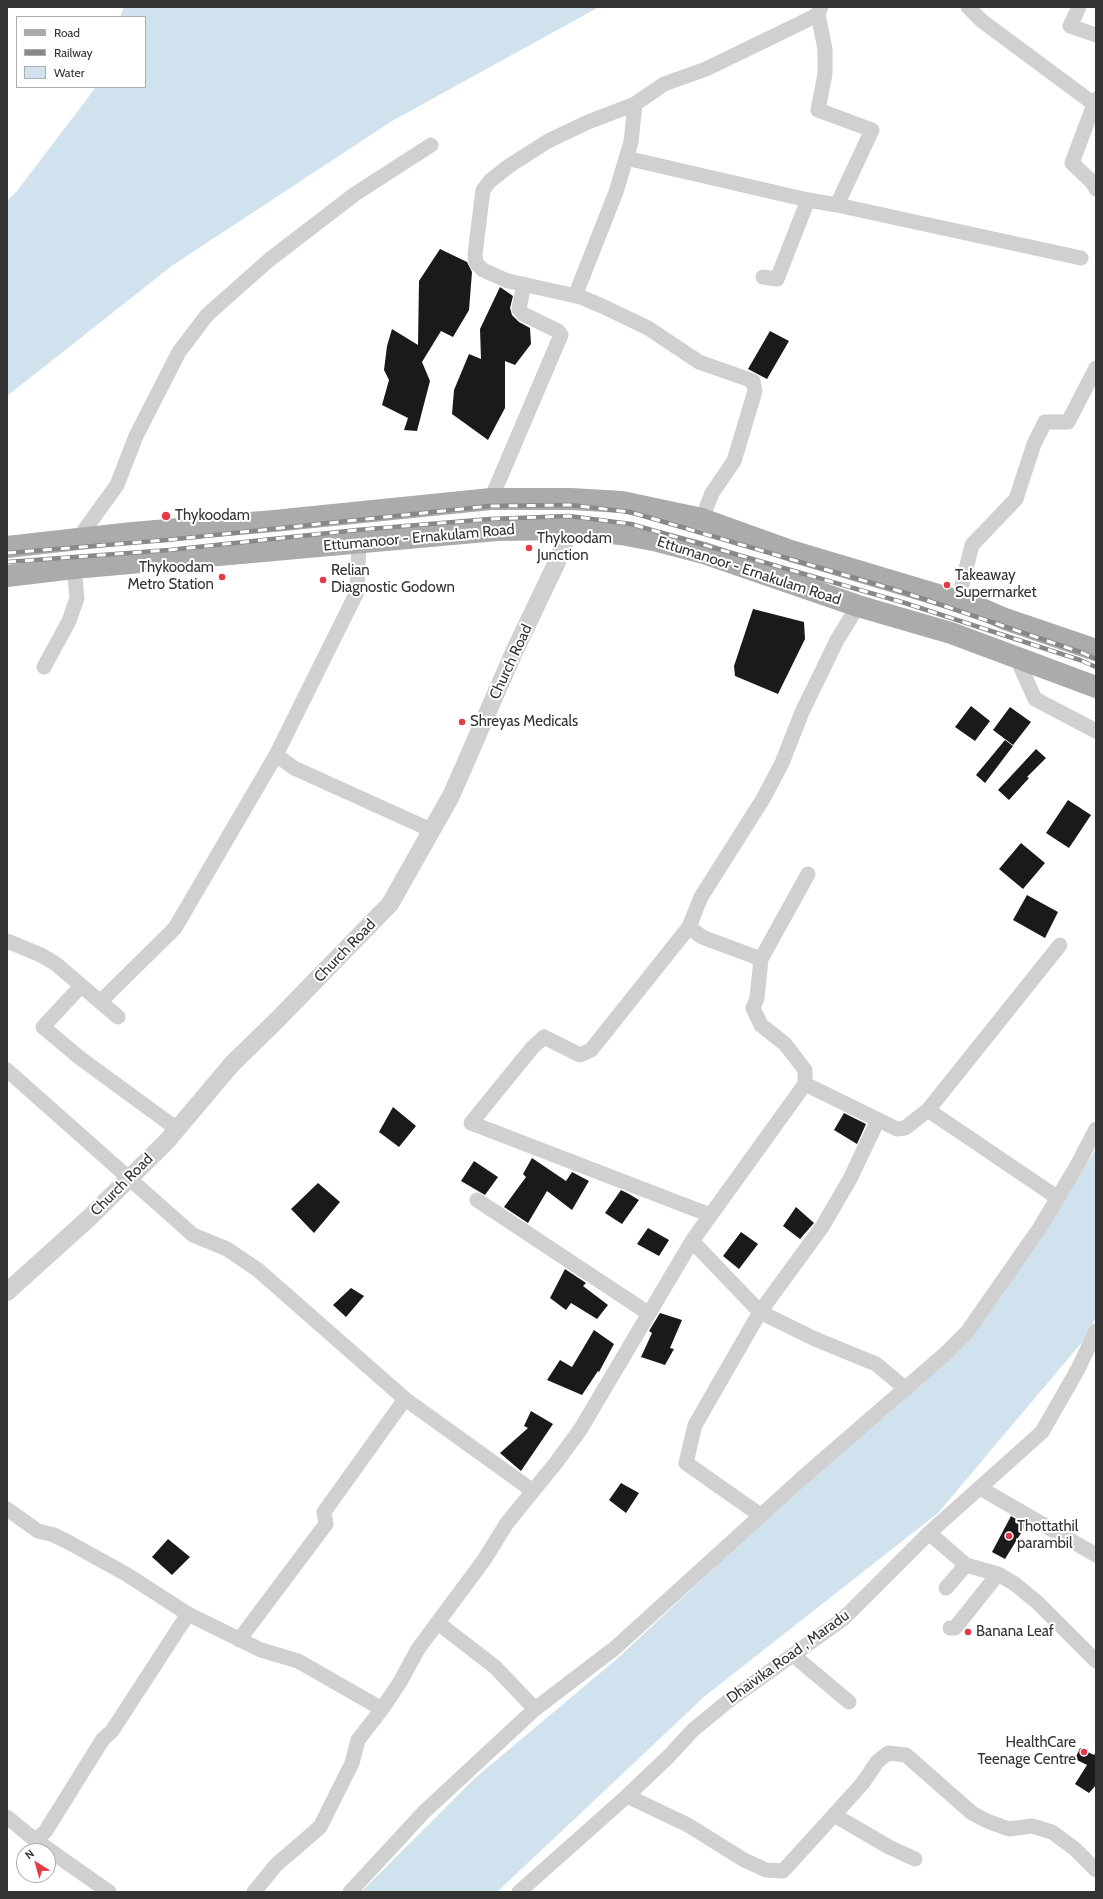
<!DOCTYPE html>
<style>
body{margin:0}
#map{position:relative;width:1103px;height:1899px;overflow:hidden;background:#fff;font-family:Cabin,sans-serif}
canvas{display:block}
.frame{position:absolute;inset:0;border:8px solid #333;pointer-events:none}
.legend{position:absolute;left:16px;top:16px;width:130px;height:72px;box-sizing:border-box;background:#fff;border:1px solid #adadad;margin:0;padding:5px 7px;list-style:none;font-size:12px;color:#333}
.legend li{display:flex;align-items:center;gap:8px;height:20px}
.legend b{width:20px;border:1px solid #adadad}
.north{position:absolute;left:16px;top:1843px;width:40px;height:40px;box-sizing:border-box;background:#fff;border:1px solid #adadad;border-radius:50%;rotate:323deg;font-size:11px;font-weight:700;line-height:16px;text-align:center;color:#333}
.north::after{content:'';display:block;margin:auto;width:14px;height:18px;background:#e63946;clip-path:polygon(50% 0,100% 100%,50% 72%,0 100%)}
</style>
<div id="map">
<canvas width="1103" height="1899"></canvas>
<div class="frame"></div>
<ul class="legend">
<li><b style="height:5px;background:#ababab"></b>Road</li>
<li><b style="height:5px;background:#888"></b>Railway</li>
<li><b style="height:11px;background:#cfe2ee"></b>Water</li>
</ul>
<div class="north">N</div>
</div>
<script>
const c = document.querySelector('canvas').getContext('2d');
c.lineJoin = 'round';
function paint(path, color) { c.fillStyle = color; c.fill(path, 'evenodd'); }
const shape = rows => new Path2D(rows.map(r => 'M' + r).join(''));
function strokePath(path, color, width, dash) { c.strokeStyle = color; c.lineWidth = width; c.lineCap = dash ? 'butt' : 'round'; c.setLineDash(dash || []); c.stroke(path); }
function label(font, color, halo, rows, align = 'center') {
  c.font = font + ' Cabin,sans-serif'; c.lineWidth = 4; c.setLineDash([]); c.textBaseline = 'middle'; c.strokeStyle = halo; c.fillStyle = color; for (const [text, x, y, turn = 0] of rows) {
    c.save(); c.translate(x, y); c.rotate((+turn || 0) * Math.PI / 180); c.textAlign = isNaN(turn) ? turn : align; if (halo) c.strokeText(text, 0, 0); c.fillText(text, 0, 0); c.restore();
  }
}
paint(shape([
 [124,7,599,7,392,121,173,265,7,396,7,201,17,191,96,87,145,87,145,17,120,17],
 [1096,1149,1096,1318,1083,1341,938,1513,705,1696,497,1892,361,1892,475,1778,618,1658,760,1525,971,1338,1040,1237]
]), '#cfe2ee');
paint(shape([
 [440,249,467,262,472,272,469,310,453,337,441,331,422,362,430,381,417,431,404,430,408,418,382,405,389,380,384,370,387,346,392,329,418,345,419,281],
 [500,287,513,296,510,308,512,315,519,322,530,328,531,344,515,365,505,361,505,408,488,440,452,414,454,390,469,354,481,359,480,329],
 [770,331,789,341,767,379,748,369],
 [753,609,804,622,805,639,778,694,735,676,734,666],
 [971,706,990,721,975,741,955,727],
 [1010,707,1031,722,1013,745,993,730],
 [1005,740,1013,746,985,783,976,775],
 [1036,749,1046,758,1027,777,1029,778,1009,800,998,790],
 [1068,800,1091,815,1069,848,1046,833],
 [1021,843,1045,863,1023,889,999,869],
 [1027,895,1058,912,1045,938,1013,920],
 [393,1107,416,1126,399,1147,379,1132],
 [844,1113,866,1124,857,1144,834,1130],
 [532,1158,566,1181,572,1172,589,1181,572,1210,547,1191,528,1223,504,1207,526,1177,523,1174],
 [474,1161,498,1177,485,1195,461,1181],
 [318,1183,340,1202,314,1233,291,1209],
 [621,1190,629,1194,639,1200,622,1224,605,1213],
 [796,1207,814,1223,800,1239,783,1226],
 [648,1228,669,1240,659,1256,637,1244],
 [741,1232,758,1244,739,1269,723,1256],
 [565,1269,586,1283,583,1286,608,1305,597,1319,571,1303,566,1310,550,1298],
 [351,1288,364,1296,346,1317,333,1305],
 [660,1313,682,1320,670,1348,674,1349,665,1365,641,1357,652,1333,649,1331],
 [594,1330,614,1344,599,1372,598,1371,582,1395,547,1380,560,1360,572,1367],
 [531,1411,553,1424,521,1471,500,1453,528,1428,524,1426],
 [621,1483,639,1493,626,1513,609,1500],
 [1011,1516,1026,1525,1005,1559,992,1552],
 [168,1539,190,1557,172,1575,152,1557],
 [1080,1748,1094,1755,1096,1752,1096,1785,1089,1793,1075,1784,1087,1765,1075,1759]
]), '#1a1a1a');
strokePath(shape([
 [968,7,982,21,1094,104],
 [1079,7,1070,26,1096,35],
 [1096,99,1072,163,1092,182,1096,189],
 [635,104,664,84,706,69,805,21,818,14,821,7],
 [626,158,808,200],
 [837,205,1081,258],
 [763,277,777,279,808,200,837,205,872,130,818,110,825,74,825,49,818,14],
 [575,296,616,192,631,142,635,104,588,122,548,141,509,166,490,181,483,190,475,254,476,263,483,270,508,281,581,297,602,306,648,328,699,362,753,381,755,391,734,461,712,493,702,519],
 [491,499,561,335,558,331,523,314,519,309,524,284],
 [78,539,117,485,136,436,179,352,207,315,269,260,355,194,431,145],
 [958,601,972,545,1016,499,1034,444,1045,422,1068,422,1096,368],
 [1016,657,1035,699,1096,731],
 [44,667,69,621,77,598,74,568],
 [276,755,294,768,431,830],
 [689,927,591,1050,580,1055,544,1037,532,1048,471,1123,710,1215],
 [7,941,41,955,56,964,118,1017],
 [761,959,808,874],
 [81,986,43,1027,80,1058,177,1129],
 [100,1002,175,928,276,755,357,592,359,542],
 [7,1070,193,1235,227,1249,258,1270,405,1399,533,1491],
 [805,1084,897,1129,905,1128,928,1110,1058,1198],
 [928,1110,1060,945],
 [477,1200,648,1313],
 [692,1241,760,1312,815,1339,876,1364,906,1389],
 [980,1488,1096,1555],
 [7,1509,38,1531,54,1535,68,1542,126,1574,188,1614,261,1650,298,1661,382,1709],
 [760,1515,686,1463,695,1425,760,1312,822,1227,850,1179,878,1120],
 [929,1533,966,1565,998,1574,1015,1584,1038,1603,1096,1661],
 [946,1588,966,1565],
 [438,1623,495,1667,535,1709],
 [950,1628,955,1628,998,1574],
 [239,1640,326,1524,324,1512,405,1399],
 [793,1655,849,1702],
 [627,1796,688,1825,744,1860,766,1870,783,1871,834,1815],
 [7,1817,35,1840,109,1892],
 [35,1840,45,1832,103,1739,112,1731,188,1614],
 [915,1859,889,1847,834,1815,862,1784,877,1762,888,1753,906,1755,972,1813,987,1821,1009,1829,1032,1826,1052,1832,1075,1849,1096,1870],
 [254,1892,276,1865,320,1827,352,1763,358,1740,382,1709,400,1682,418,1649,484,1560,507,1523,555,1464,580,1430,692,1241,805,1084,805,1070,785,1044,761,1025,753,1008,757,998,761,959,702,937,689,927,701,897,763,799,782,763,802,712,822,671,837,640,858,606],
 [350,1892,424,1812,535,1709,615,1648,801,1479,945,1354,967,1332,1039,1229,1079,1162,1096,1129],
 [519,1892,627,1796,669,1756,693,1730,727,1702,843,1619,929,1533,1042,1432,1078,1369,1096,1331]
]), '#d0d0d0', 15);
strokePath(shape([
 [7,1292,89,1218,167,1141,232,1064,278,1019,390,904,451,796,514,652,556,564,570,529]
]), '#d0d0d0', 18);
strokePath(shape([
 [7,547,132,533,274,521,491,499,571,499,622,502,702,519,791,551,975,606,1005,619,1096,650],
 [7,576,74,568,497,530,570,529,621,534,658,541,704,553,858,606,951,633,1096,687]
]), '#ababab', 22);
const rail = shape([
 [7,553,167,540,490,506,570,505,630,512,906,593,1083,653,1096,659],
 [7,562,169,550,357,530,490,519,569,516,631,524,905,603,1080,660,1096,667]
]);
strokePath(rail, '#888', 4.5);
strokePath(rail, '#fff', 3, [9]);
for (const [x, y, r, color] of [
 [166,516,5,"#e63946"],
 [529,548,4,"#e63946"],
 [222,577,4,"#e63946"],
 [323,580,4,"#e63946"],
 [947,585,4,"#e63946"],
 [462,722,4,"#e63946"],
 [1009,1536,4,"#e63946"],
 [968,1632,4,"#e63946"],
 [1084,1752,4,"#e63946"]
]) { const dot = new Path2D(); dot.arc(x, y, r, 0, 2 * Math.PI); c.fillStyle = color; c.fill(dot); strokePath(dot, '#fff', 1.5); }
label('15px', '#333', '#fff', [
 ["Thykoodam",175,516],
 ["Thykoodam",537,539],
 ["Junction",537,556],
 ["Thykoodam",214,568,"right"],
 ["Metro Station",214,585,"right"],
 ["Relian",331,571],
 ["Diagnostic Godown",331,588],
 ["Takeaway",955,576],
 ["Supermarket",955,593],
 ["Shreyas Medicals",470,722],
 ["Thottathil",1017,1527],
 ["parambil",1017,1544],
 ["Banana Leaf",976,1632],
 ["HealthCare",1076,1743,"right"],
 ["Teenage Centre",1076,1760,"right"]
], 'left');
label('15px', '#333', '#fff', [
 ["Ettumanoor - Ernakulam Road",419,538,-5],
 ["Ettumanoor - Ernakulam Road",749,571,18],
 ["Church Road",511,662,-65],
 ["Church Road",345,951,-46],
 ["Church Road",122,1185,-45],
 ["Dhaivika Road , Maradu",788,1657,-36]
]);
</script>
